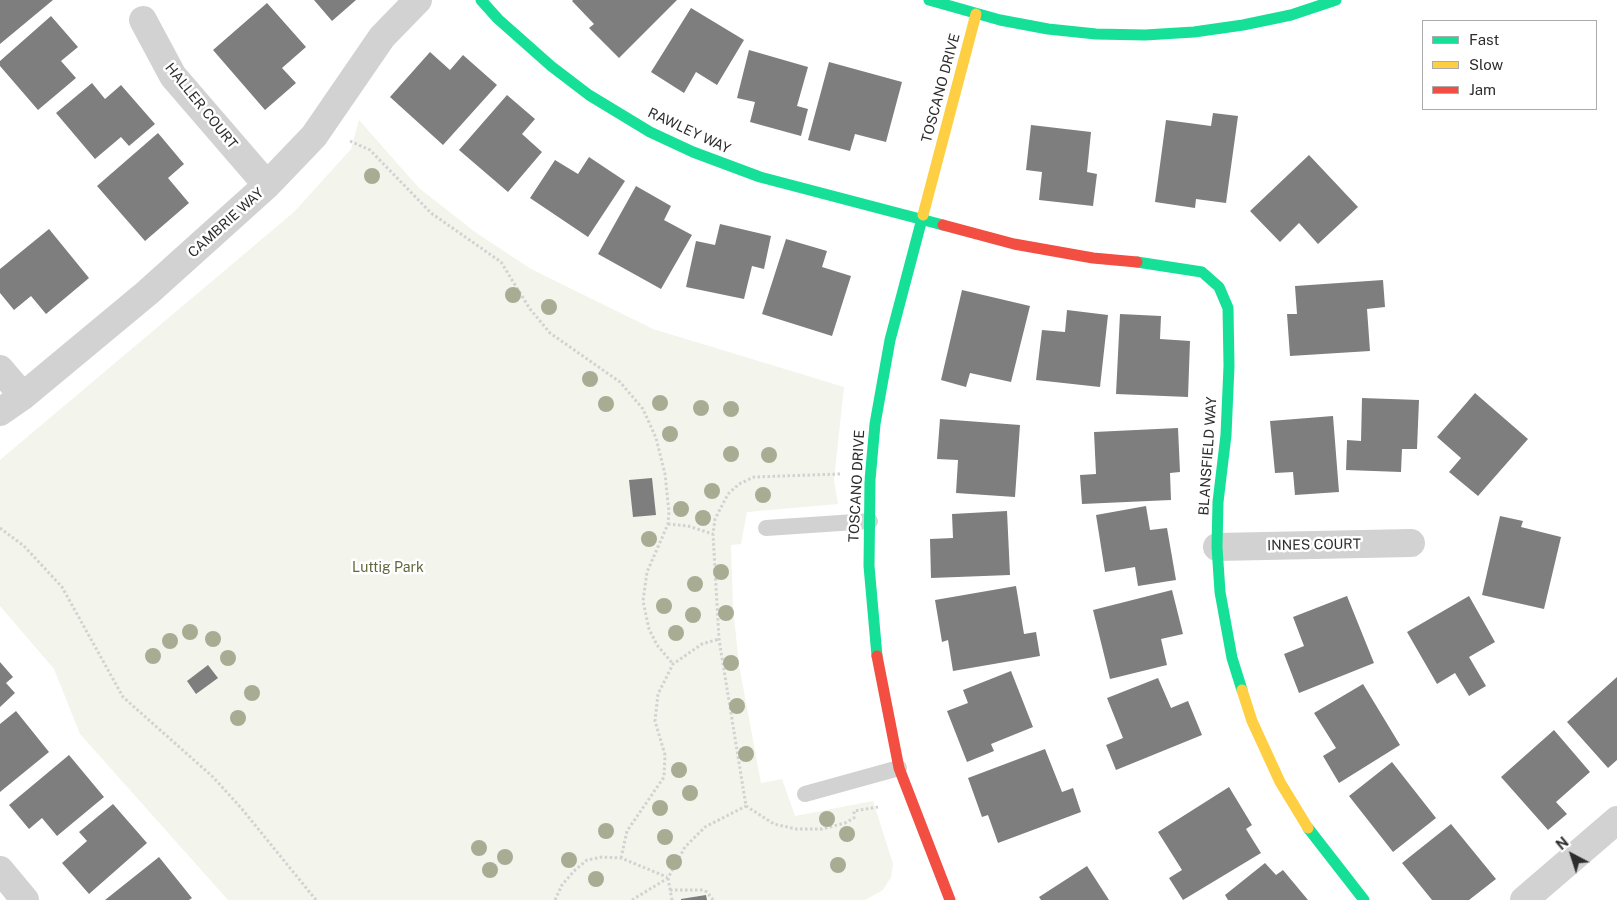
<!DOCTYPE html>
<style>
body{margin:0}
#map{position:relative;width:1617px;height:900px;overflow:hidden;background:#fff;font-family:"Public Sans",sans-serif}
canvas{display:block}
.legend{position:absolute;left:1422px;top:20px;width:175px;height:90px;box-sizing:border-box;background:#fff;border:1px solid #ababab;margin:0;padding:6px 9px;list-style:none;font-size:15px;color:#2d2d2d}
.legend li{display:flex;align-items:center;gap:10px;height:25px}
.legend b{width:25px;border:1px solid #ababab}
.north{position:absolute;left:1547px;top:830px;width:50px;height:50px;-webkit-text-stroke:4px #fff;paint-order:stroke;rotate:320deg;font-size:14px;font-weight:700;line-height:20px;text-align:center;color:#2d2d2d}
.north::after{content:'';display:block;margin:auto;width:18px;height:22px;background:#2d2d2d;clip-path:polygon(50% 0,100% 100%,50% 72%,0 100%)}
</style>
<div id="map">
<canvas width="1617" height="900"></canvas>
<ul class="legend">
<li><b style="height:6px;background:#16e098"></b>Fast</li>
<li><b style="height:6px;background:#ffcf43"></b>Slow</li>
<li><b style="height:6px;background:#f24e42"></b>Jam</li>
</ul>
<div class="north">N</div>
</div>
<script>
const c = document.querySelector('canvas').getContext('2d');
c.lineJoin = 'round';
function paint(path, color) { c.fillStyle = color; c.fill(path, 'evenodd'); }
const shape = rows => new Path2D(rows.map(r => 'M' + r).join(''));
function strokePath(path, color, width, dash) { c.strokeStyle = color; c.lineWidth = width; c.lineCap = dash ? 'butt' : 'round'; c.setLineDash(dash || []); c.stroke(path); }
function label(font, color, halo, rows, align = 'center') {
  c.font = font + ' "Public Sans",sans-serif'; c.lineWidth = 5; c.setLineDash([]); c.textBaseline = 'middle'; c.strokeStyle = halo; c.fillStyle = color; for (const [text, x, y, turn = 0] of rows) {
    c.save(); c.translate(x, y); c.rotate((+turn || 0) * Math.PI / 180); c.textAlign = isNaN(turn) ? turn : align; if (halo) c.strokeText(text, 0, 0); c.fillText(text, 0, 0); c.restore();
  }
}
paint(shape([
 [359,120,419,188,475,232,531,269,653,329,844,387,834,480,838,504,747,512,741,544,731,545,733,607,739,665,761,783,782,779,795,816,873,801,893,864,891,877,883,890,865,900,228,900,80,734,54,669,0,606,0,460,294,212,351,149]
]), '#f3f4eb');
paint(shape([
 [0,0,53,0,0,44],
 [314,0,356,0,332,21],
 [573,0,677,0,619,58,589,28,594,24,572,1],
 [267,3,306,47,282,68,296,83,265,110,213,50],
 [691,8,744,40,717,85,696,72,684,93,651,72],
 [51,16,78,47,61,61,76,78,38,110,0,66,0,61],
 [749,50,808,67,797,106,808,109,801,136,750,122,755,102,737,98],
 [430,52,450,70,463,55,497,85,443,145,390,97],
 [829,62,902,82,886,142,855,134,850,151,808,140],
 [92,83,105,99,121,85,155,124,129,146,121,137,95,159,56,113],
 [507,95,535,119,522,134,542,152,508,192,459,150],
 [1213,113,1238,116,1226,203,1196,199,1195,208,1155,202,1166,120,1211,126],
 [1031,125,1091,132,1087,172,1097,174,1093,206,1039,200,1042,172,1026,170],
 [158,133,184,164,168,178,189,203,145,241,97,186],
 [1309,155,1358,207,1318,244,1299,223,1280,242,1250,211],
 [589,157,625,181,588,237,530,198,555,160,578,174],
 [636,186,671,206,664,220,692,235,661,289,598,254],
 [720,224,771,236,764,269,752,266,744,299,686,287,696,241,715,245],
 [49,229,89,278,46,314,31,296,14,310,0,293,0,269],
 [786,239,827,251,822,267,851,276,832,336,762,314],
 [1383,280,1385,307,1367,309,1370,351,1290,356,1287,314,1297,314,1295,286],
 [962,290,1030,306,1011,382,970,373,966,387,941,380],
 [1067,310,1108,315,1100,387,1036,380,1042,330,1065,332],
 [1120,314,1161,316,1160,339,1190,341,1188,397,1116,394],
 [1475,393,1528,439,1478,496,1449,472,1461,458,1437,437],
 [1362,398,1419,400,1417,449,1402,449,1401,472,1346,470,1347,440,1361,441],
 [1333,416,1339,492,1295,495,1293,472,1275,473,1270,421],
 [940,419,1020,425,1015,497,956,493,958,460,937,459],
 [1178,428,1180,472,1170,473,1171,500,1082,504,1080,475,1096,474,1094,432],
 [652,478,656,515,633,517,629,480],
 [1146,506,1150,530,1167,528,1176,580,1138,586,1135,567,1105,572,1096,515],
 [1007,511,1010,575,931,578,930,539,953,538,952,514],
 [1500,516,1523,521,1521,527,1561,537,1544,609,1482,595],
 [1016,586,1024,634,1036,632,1040,656,953,671,948,640,942,642,935,600],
 [1172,590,1183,634,1161,639,1167,665,1110,679,1093,610],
 [1347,596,1374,663,1299,693,1284,654,1304,646,1293,617],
 [1469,596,1495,642,1469,657,1486,686,1469,696,1455,673,1437,684,1407,632],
 [0,662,13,677,6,683,15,693,0,707],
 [208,665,218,678,196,694,187,681],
 [1011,671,1033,727,991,744,994,751,967,762,947,711,968,703,963,690],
 [1617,677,1617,760,1608,768,1567,722],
 [1158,678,1171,708,1188,701,1202,735,1116,770,1106,745,1123,738,1107,698],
 [1363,684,1400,745,1339,783,1323,756,1336,748,1314,713],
 [16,711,49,752,0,792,0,724],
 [1554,730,1590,772,1556,802,1567,814,1548,830,1501,777],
 [1045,749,1062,792,1073,788,1081,812,998,843,988,815,982,817,968,778],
 [69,755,104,797,57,836,42,818,29,829,9,805],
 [1392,762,1436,818,1393,852,1349,796],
 [1229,787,1252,825,1246,829,1261,853,1183,900,1169,878,1182,870,1158,832],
 [113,804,147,843,89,894,62,863,87,841,79,832],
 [1451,824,1496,879,1469,900,1432,900,1402,863],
 [159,857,192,898,189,900,105,900],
 [1265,863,1276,875,1283,870,1308,900,1228,900,1225,895],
 [1087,866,1109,900,1041,900,1039,897],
 [706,895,707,900,681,900,681,899]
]), '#7e7e7e');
strokePath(shape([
 [350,141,370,150,431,213,501,262,530,309,550,333,620,382,643,409,656,438,665,474,669,512,668,524,647,572,643,601,649,629,657,645,673,664],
 [840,474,754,477,739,484,728,494,715,519,713,534,719,639,746,806,774,824,796,829,822,829,845,823,854,818,854,811,878,807],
 [668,524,688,526,713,534],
 [0,528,24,546,62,587,123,697,213,777,242,809,316,900],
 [621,858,627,831,664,777,665,755,655,721,658,694,673,664,702,644,719,639],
 [668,878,672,900],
 [670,890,703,890,707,892,713,900],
 [555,900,562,885,574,871,587,860,602,857,621,858,667,877],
 [632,900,668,878,685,847,705,827,746,806]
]), '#d2d2d2', 3, [2.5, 2.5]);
strokePath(shape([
 [766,528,870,521],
 [805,794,899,768]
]), '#d2d2d2', 16);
strokePath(shape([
 [143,20,173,76,267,185],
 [0,369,23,396],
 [0,412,23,396,147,293,267,185,314,136,382,37,418,0],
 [1217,547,1411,543],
 [0,870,25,900],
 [1524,900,1617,820]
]), '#d2d2d2', 28);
strokePath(shape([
 [481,0,498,19,551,66,589,95,650,132,693,152,760,177,943,225],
 [929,0,1000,20,1048,29,1096,34,1145,35,1194,32,1243,25,1291,15,1336,0],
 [1137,262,1202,272,1219,287,1228,308,1229,366,1226,435,1218,502,1217,547,1220,592,1232,658,1242,690],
 [877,656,869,566,870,480,875,424,890,340,923,215],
 [1308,828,1364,900]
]), '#16e098', 11);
strokePath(shape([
 [923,215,976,14],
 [1242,690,1252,721,1280,782,1308,828]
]), '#ffcf43', 11);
strokePath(shape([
 [943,225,1014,244,1093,258,1137,262],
 [877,656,899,768,950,900]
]), '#f24e42', 11);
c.fillStyle = '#a8ac93';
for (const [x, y] of [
 [372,176],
 [513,295],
 [549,307],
 [590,379],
 [660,403],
 [606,404],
 [701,408],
 [731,409],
 [670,434],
 [731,454],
 [769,455],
 [712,491],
 [763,495],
 [681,509],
 [703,518],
 [649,539],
 [721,572],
 [695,584],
 [664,606],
 [726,613],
 [693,615],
 [190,632],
 [676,633],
 [213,639],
 [170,641],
 [153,656],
 [228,658],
 [731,663],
 [252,693],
 [737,706],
 [238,718],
 [746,754],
 [679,770],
 [690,793],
 [660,808],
 [827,819],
 [606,831],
 [847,834],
 [665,837],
 [479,848],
 [505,857],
 [569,860],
 [674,862],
 [838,865],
 [490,870],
 [596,879]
]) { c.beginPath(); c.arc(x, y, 8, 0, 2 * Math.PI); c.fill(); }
label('14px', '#2d2d2d', '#fff', [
 ["TOSCANO DRIVE",941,88,-75],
 ["HALLER COURT",201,106,51],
 ["RAWLEY WAY",689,131,25],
 ["CAMBRIE WAY",226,223,-42],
 ["BLANSFIELD WAY",1208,456,-86],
 ["TOSCANO DRIVE",857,486,-87],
 ["INNES COURT",1314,545,-1]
]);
label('14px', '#60683b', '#fff', [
 ["Luttig Park",388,568]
]);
</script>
